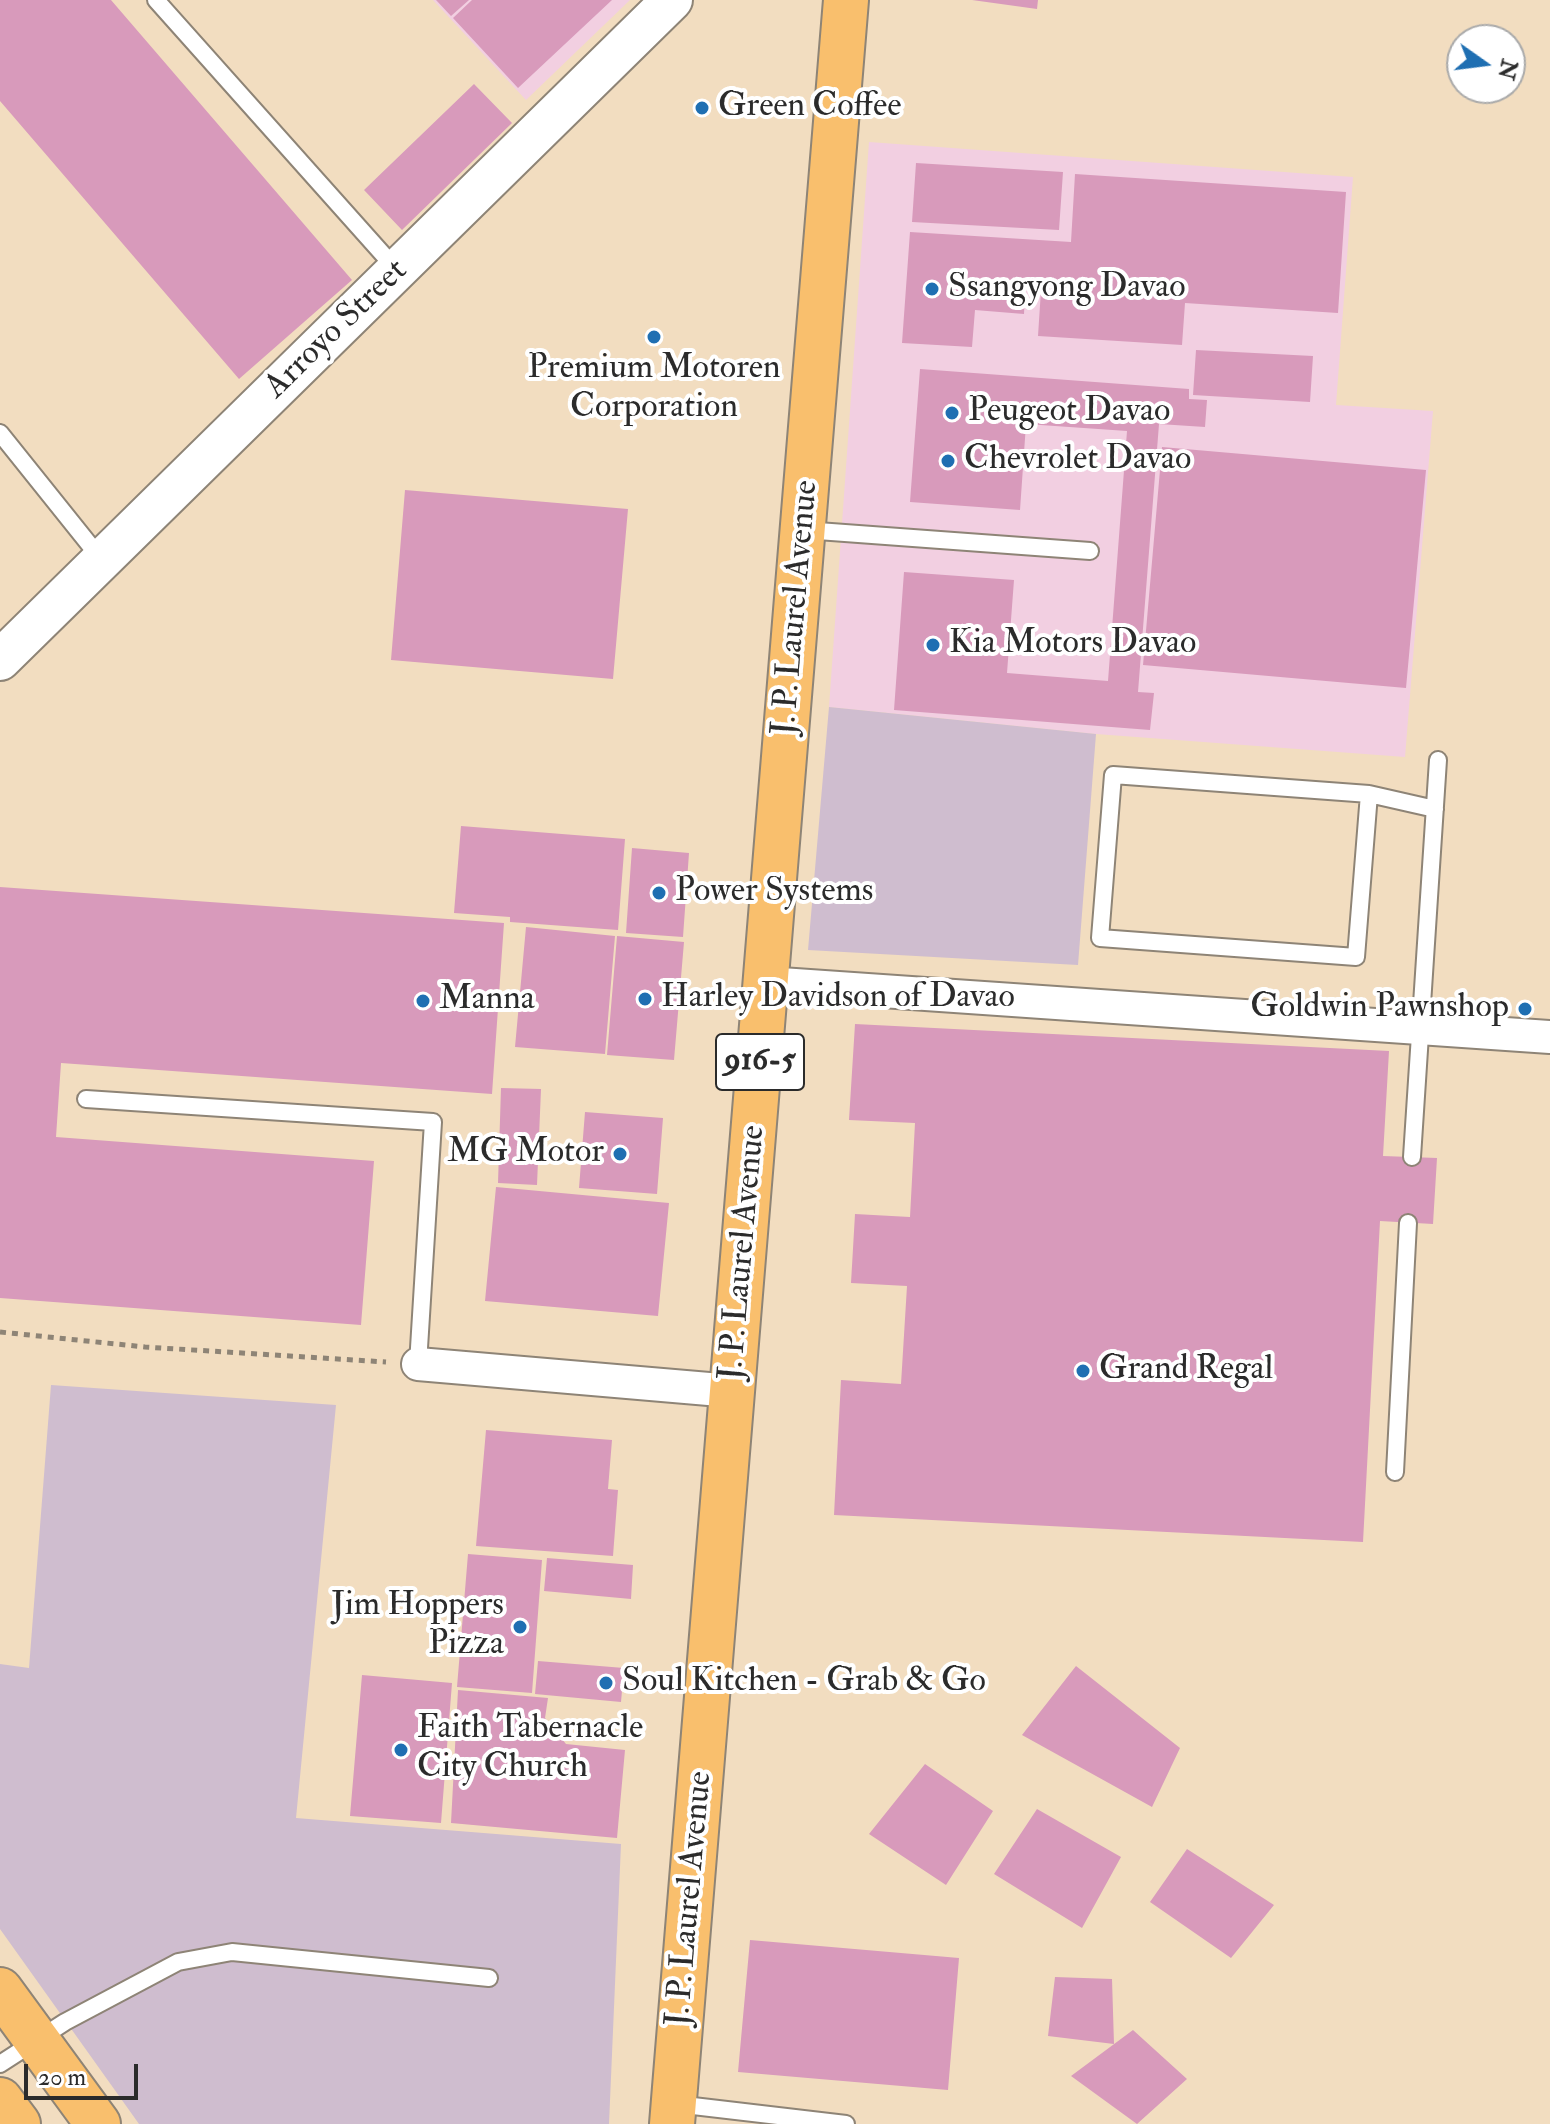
<!DOCTYPE html>
<html>
<head>
<meta charset="utf-8">
<style>
  body { margin:0 }
  #map { position:relative; width:1550px; height:2124px; overflow:hidden; background:#f2ddc0; font-family:"IM FELL Double Pica",serif }
  canvas { display:block }
  .north { position:absolute; left:1446px; top:24px; width:80px; height:80px; box-sizing:border-box; background:#fff; border:2px solid #aaa; border-radius:50%; rotate:104deg; font-size:22px; font-weight:700; line-height:32px; text-align:center; color:#2b2b2b }
  .north::after { content:''; display:block; margin:auto; width:28px; height:36px; background:#1f6fb2; clip-path:polygon(50% 0,100% 100%,50% 72%,0 100%) }
  .scale { position:absolute; left:24px; top:2064px; width:114px; height:36px; box-sizing:border-box; border:4px solid #2b2b2b; border-top:0; padding-left:10px; font-size:24px; line-height:28px; white-space:nowrap; color:#2b2b2b; -webkit-text-stroke:6px #fff; paint-order:stroke }
</style>
</head>
<body>
<div id="map">
<canvas width="1550" height="2124"></canvas>
<div class="north">N</div>
<div class="scale">20 m</div>
</div>
<script>
const ctx = document.querySelector('canvas').getContext('2d');
ctx.lineJoin = 'round';
function paint(path, color) { ctx.fillStyle = color; ctx.fill(path, 'evenodd'); }
const poly = rows => new Path2D(rows.map(r => 'M' + r).join(''));
function strokePath(path, color, width, dash) { ctx.strokeStyle = color; ctx.lineWidth = width; ctx.lineCap = dash ? 'butt' : 'round'; ctx.setLineDash(dash || []); ctx.stroke(path); }
function label(font, color, halo, rows, align = 'center') {
  ctx.font = font + ' "IM FELL Double Pica",serif'; ctx.lineWidth = 8; ctx.setLineDash([]); ctx.textBaseline = 'middle'; ctx.strokeStyle = halo; ctx.fillStyle = color; for (const [text, x, y, turn = 0] of rows) {
    ctx.save(); ctx.translate(x, y); ctx.rotate((+turn || 0) * Math.PI / 180); ctx.textAlign = isNaN(turn) ? turn : align; if (halo) ctx.strokeText(text, 0, 0); ctx.fillText(text, 0, 0); ctx.restore();
  }
}
paint(poly([
  [433,0,630,0,526,100],
  [869,142,1353,177,1336,405,1433,411,1405,757,1096,734,829,707]
]), '#f2cfe1');
paint(poly([
  [829,707,1096,734,1078,965,808,950],
  [51,1385,336,1405,296,1818,621,1844,609,2124,139,2124,0,1929,0,1664,29,1668]
]), '#cfbdcf');
paint(poly([
  [0,0,111,0,352,280,239,379,0,101],
  [436,0,469,0,451,16],
  [472,0,612,0,518,88,453,18],
  [972,0,1038,0,1037,9],
  [474,84,512,123,402,230,364,190],
  [916,163,1063,172,1059,230,912,222],
  [1075,174,1346,192,1338,313,1185,303,1182,345,1038,336,1041,290,1025,289,1024,314,975,310,972,347,902,343,910,232,1071,242],
  [1196,350,1313,356,1310,402,1193,395],
  [920,369,1189,389,1189,399,1207,400,1205,427,1159,424,1138,692,1154,693,1150,730,894,710,904,572,1014,580,1007,673,1108,681,1127,431,1026,424,1020,510,910,502],
  [1162,447,1426,470,1406,688,1143,665],
  [405,490,628,509,613,679,391,660],
  [461,826,625,839,618,930,510,922,510,917,454,913],
  [632,848,689,853,683,937,626,933],
  [0,887,504,923,492,1094,61,1063,56,1137,374,1161,361,1325,0,1298],
  [526,927,615,936,605,1054,515,1047],
  [617,936,684,942,674,1060,607,1055],
  [855,1024,1389,1051,1383,1156,1437,1158,1433,1224,1380,1221,1363,1542,834,1515,841,1380,901,1384,907,1286,851,1283,855,1214,910,1217,915,1123,849,1120],
  [501,1088,541,1089,537,1185,498,1183],
  [585,1112,663,1118,657,1194,579,1188],
  [496,1187,669,1203,658,1316,485,1301],
  [486,1430,612,1440,608,1489,618,1490,613,1556,476,1546],
  [468,1554,542,1560,532,1693,457,1687],
  [547,1558,633,1565,631,1599,544,1591],
  [538,1661,624,1668,621,1702,535,1694],
  [1076,1666,1180,1748,1152,1807,1022,1735],
  [362,1675,452,1683,441,1823,350,1816],
  [458,1690,548,1698,545,1718,566,1744,625,1750,617,1838,451,1823],
  [925,1764,993,1811,946,1885,869,1834],
  [1037,1809,1121,1857,1082,1928,994,1874],
  [1187,1849,1274,1905,1231,1958,1150,1902],
  [750,1940,959,1958,948,2090,738,2072],
  [1055,1977,1112,1979,1114,2044,1048,2036],
  [1133,2030,1187,2079,1137,2124,1071,2076]
]), '#d89abb');
const service = poly([
  [156,0,397,270],
  [0,433,101,559],
  [804,530,1090,551],
  [1369,794,1356,957,1100,938,1113,775,1369,794,1435,809],
  [86,1099,433,1122,418,1364],
  [1412,1157,1438,760],
  [1395,1472,1408,1223],
  [0,2064,65,2022,178,1962,232,1952,489,1978],
  [676,2104,846,2124]
]);
const minor = poly([
  [766,983,1550,1037],
  [418,1364,732,1391]
]);
const tertiary = poly([
  [0,660,672,0]
]);
const primary = poly([
  [0,1990,98,2124],
  [0,2100,18,2124],
  [672,2124,846,0]
]);
strokePath(service, '#8e8476', 20);
strokePath(minor, '#8e8476', 36);
strokePath(tertiary, '#8e8476', 44);
strokePath(primary, '#8e8476', 48);
strokePath(poly([
  [0,1332,145,1347,386,1362]
]), '#8e8476', 5, [6, 6]);
strokePath(service, '#fff', 16);
strokePath(minor, '#fff', 32);
strokePath(tertiary, '#fff', 40);
strokePath(primary, '#f9bf6d', 44);
for (const [x, y, r, color] of [
  [702,108,8,"#1f6fb2"],
  [932,289,8,"#1f6fb2"],
  [654,337,8,"#1f6fb2"],
  [952,413,8,"#1f6fb2"],
  [948,461,8,"#1f6fb2"],
  [933,645,8,"#1f6fb2"],
  [659,893,8,"#1f6fb2"],
  [645,999,8,"#1f6fb2"],
  [423,1001,8,"#1f6fb2"],
  [1525,1009,8,"#1f6fb2"],
  [620,1154,8,"#1f6fb2"],
  [1083,1371,8,"#1f6fb2"],
  [520,1627,8,"#1f6fb2"],
  [606,1683,8,"#1f6fb2"],
  [401,1750,8,"#1f6fb2"]
]) { const dot = new Path2D(); dot.arc(x, y, r, 0, 2 * Math.PI); ctx.fillStyle = color; ctx.fill(dot); strokePath(dot, '#fff', 3); }
for (const [x, y, w] of [
  [760,1062,88]
]) { const box = new Path2D(); box.roundRect(x - w / 2, y - 28, w, 56, 6); ctx.fillStyle = '#fff'; ctx.fill(box); strokePath(box, '#2b2b2b', 2); }
label('bold 32px', '#2b2b2b', null, [
  ["916-5",760,1062]
]);
label('34px', '#2b2b2b', '#fff', [
  ["Green Coffee",718,108],
  ["Ssangyong Davao",948,289],
  ["Premium Motoren",654,370,"center"],
  ["Corporation",654,409,"center"],
  ["Peugeot Davao",968,413],
  ["Chevrolet Davao",964,461],
  ["Kia Motors Davao",949,645],
  ["Power Systems",675,893],
  ["Harley Davidson of Davao",661,999],
  ["Manna",439,1001],
  ["Goldwin Pawnshop",1509,1009,"right"],
  ["MG Motor",604,1154,"right"],
  ["Grand Regal",1099,1371],
  ["Jim Hoppers",504,1607,"right"],
  ["Pizza",504,1646,"right"],
  ["Soul Kitchen - Grab & Go",622,1683],
  ["Faith Tabernacle",417,1730],
  ["City Church",417,1769]
], 'left');
label('34px', '#2b2b2b', '#fff', [
  ["Arroyo Street",337,330,-44],
  ["J. P. Laurel Avenue",797,608,-85],
  ["J. P. Laurel Avenue",744,1253,-85],
  ["J. P. Laurel Avenue",691,1899,-85]
]);
</script>
</body>
</html>
